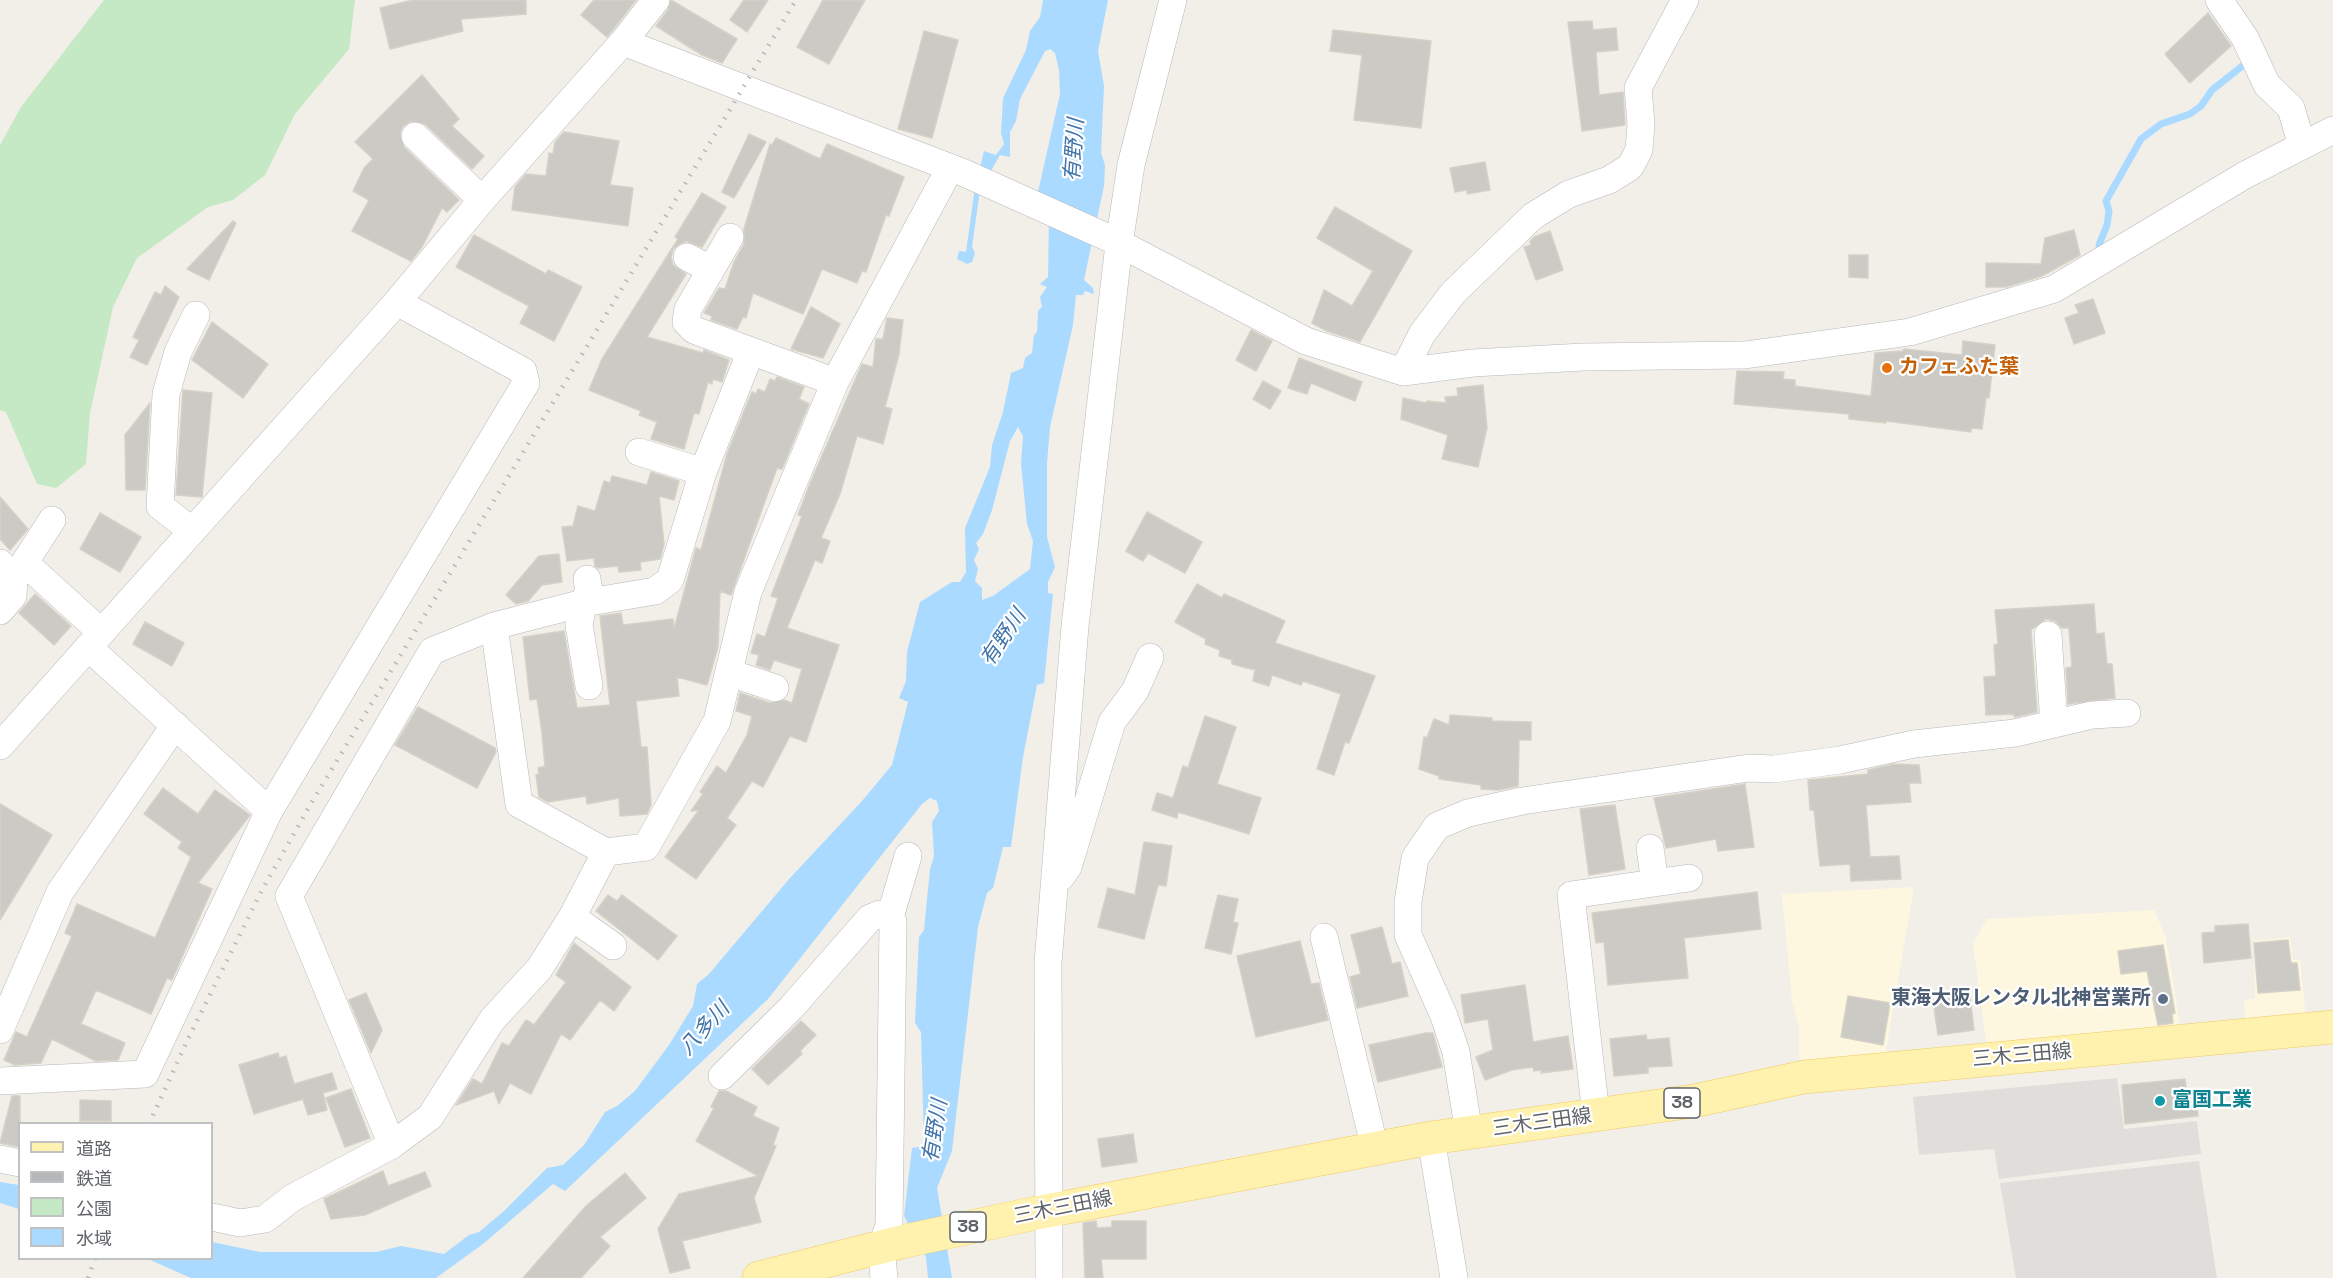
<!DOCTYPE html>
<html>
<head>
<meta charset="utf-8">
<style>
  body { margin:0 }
  #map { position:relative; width:2333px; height:1278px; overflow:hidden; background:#f1efe8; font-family:"Space Grotesk","Noto Sans JP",sans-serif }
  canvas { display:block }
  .legend { position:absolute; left:18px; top:1122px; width:195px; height:138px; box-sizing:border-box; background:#fff; border:2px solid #bfc1c3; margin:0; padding:8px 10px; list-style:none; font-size:18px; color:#5f6368 }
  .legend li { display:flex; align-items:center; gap:12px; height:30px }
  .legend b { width:30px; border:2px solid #bfc1c3 }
</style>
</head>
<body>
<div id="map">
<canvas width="2333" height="1278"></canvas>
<ul class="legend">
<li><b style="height:8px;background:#fff2af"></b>道路</li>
<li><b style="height:8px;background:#b6b7b8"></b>鉄道</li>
<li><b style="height:16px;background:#c5e8c5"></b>公園</li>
<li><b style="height:16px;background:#aadaff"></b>水域</li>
</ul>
</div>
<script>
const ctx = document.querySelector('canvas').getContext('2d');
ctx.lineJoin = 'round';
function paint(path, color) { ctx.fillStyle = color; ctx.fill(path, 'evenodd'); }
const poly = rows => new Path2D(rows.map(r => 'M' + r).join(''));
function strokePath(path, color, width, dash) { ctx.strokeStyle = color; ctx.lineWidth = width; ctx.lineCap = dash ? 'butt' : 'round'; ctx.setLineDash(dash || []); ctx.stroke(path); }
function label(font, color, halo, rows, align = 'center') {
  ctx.font = font + ' "Space Grotesk","Noto Sans JP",sans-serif'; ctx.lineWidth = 4.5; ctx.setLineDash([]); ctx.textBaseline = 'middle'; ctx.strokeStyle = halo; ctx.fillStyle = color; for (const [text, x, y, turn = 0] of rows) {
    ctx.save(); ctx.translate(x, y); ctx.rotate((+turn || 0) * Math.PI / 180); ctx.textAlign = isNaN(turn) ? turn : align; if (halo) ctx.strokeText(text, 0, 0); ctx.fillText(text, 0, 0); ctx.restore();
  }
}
paint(poly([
  [1914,887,1885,1057,1805,1067,1799,1057,1799,1027,1792,1001,1782,894],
  [2154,910,2166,938,2180,1026,1993,1047,1986,1041,1973,943,1987,919],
  [2290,937,2293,960,2300,960,2306,1018,2246,1023,2244,1000,2255,999,2254,941]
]), '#fef7e0');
paint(poly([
  [2117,1078,2124,1129,2197,1121,2201,1154,1999,1179,1994,1149,1919,1155,1913,1097],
  [2199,1161,2217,1278,2016,1278,2000,1183]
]), '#e0deda');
paint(poly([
  [104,0,355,0,349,49,295,114,265,175,233,200,208,207,137,258,113,307,90,413,86,464,56,488,37,484,6,412,0,410,0,145,21,107]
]), '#c5e8c5');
paint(poly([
  [1043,0,1108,0,1098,51,1104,86,1101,153,1105,165,1104,186,1084,280,1093,288,1094,294,1085,291,1083,295,1076,295,1073,325,1050,427,1047,463,1047,537,1055,567,1048,582,1048,593,1053,594,1044,683,1037,685,1023,757,1011,847,1003,847,993,888,987,893,978,927,952,1151,937,1188,952,1278,928,1278,926,1257,904,1216,912,1148,924,1146,921,1032,915,1023,919,937,924,930,930,869,934,856,932,822,939,811,937,801,930,798,922,804,768,999,565,1191,553,1184,483,1244,436,1278,191,1278,148,1259,212,1258,212,1242,260,1252,376,1252,401,1246,444,1254,469,1235,479,1232,504,1211,547,1168,563,1165,584,1145,605,1112,617,1106,635,1091,669,1045,693,1006,697,984,709,974,790,878,862,801,892,765,908,702,899,698,906,681,907,652,920,602,952,582,960,582,966,572,965,528,990,467,992,445,1003,412,1011,373,1023,368,1025,358,1032,353,1034,335,1037,332,1038,311,1042,307,1040,297,1047,287,1040,284,1048,277,1049,219,1038,192,1060,94,1059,70,1055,53,1050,49,1045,51,1020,99,1016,121,1010,132,1010,157,1000,155,980,190,972,247,975,253,972,262,967,264,957,259,959,251,966,252,974,194,984,151,996,155,1004,144,1001,133,1003,98,1026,50,1030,31,1040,17],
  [1018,427,1023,436,1021,463,1027,524,1033,541,1030,569,993,596,982,600,982,588,975,581,978,569,974,560,979,549,976,543,983,534,992,510,1010,441],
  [0,1182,19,1185,19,1209,0,1203]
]), '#aadaff');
strokePath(poly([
  [2099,245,2107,225,2109,211,2106,201,2141,139,2161,124,2190,114,2201,106,2212,90,2250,60]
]), '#aadaff', 7);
const building = poly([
  [413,0,526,0,526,14,461,19,463,31,390,49,380,8,413,0],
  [594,0,636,0,607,37,581,15,594,0],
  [671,0,737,39,722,63,702,55,656,26,668,10,671,0],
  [744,0,768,0,747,32,730,20,744,0],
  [823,0,865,0,829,64,797,47,823,0],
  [2208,13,2231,46,2190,83,2165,54,2208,13],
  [1592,21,1593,30,1616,28,1618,50,1596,52,1599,95,1623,92,1625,125,1582,131,1568,22,1592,21],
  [1333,30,1431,41,1421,128,1354,120,1362,55,1330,51,1333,30],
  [924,31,958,40,932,138,898,129,924,31],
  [422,75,459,119,452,126,484,156,472,169,425,124,411,121,403,126,400,133,404,147,459,200,447,212,442,208,422,247,411,261,352,231,369,200,353,191,364,168,373,159,355,142,422,75],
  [564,132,619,141,610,185,633,188,628,226,512,210,515,187,526,174,546,176,549,153,553,154,555,142,564,132],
  [749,134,766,142,734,198,722,192,749,134],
  [776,138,820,159,827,144,904,177,889,216,886,215,866,272,862,271,857,283,822,269,803,314,753,293,746,318,743,317,737,329,711,320,712,316,704,313,719,288,725,289,734,262,744,244,744,229,770,144,772,145,776,138],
  [1485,162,1490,190,1467,194,1467,190,1455,192,1450,168,1485,162],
  [702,193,726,207,702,247,686,241,673,249,671,257,673,265,686,274,647,337,703,353,704,350,729,360,722,382,713,379,712,384,708,382,699,414,694,413,684,449,651,439,657,422,639,415,641,411,589,390,602,359,678,239,675,237,702,193],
  [1335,207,1412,251,1360,342,1327,331,1312,323,1324,290,1352,306,1373,271,1317,238,1335,207],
  [233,221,236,223,209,280,187,269,233,221],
  [2074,230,2080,255,2042,276,2006,287,1986,287,1986,263,2041,264,2045,238,2074,230],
  [1550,231,1563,270,1536,280,1524,247,1531,245,1530,241,1534,237,1550,231],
  [474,235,546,274,548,270,582,287,554,341,520,323,529,306,456,267,474,235],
  [1849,255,1868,255,1868,278,1849,277,1849,255],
  [165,286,179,297,147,365,130,357,139,340,133,337,155,292,161,295,165,286],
  [2093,299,2105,333,2074,344,2065,318,2079,313,2075,305,2093,299],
  [811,307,840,324,823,358,791,349,811,307],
  [887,318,903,320,899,354,885,407,892,409,883,444,857,436,840,494,821,538,830,541,822,563,815,560,787,628,839,645,806,742,790,736,763,787,752,781,727,818,736,825,696,879,665,857,699,810,691,811,703,794,700,792,717,766,726,773,747,735,752,716,736,711,740,693,770,703,784,700,792,703,802,669,774,660,770,670,756,665,759,655,751,653,757,634,765,637,778,598,771,596,802,516,798,515,811,481,862,364,873,367,876,339,883,339,887,318],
  [212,322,268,364,243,398,192,360,212,322],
  [1251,330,1272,341,1256,371,1236,360,1251,330],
  [1963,341,1995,345,1989,398,1986,398,1982,429,1971,428,1971,432,1886,421,1886,423,1849,419,1849,414,1734,404,1737,371,1784,372,1783,379,1795,380,1795,386,1871,396,1875,353,1903,351,1904,349,1962,355,1963,341],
  [1299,358,1362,382,1355,401,1311,383,1307,394,1288,388,1299,358],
  [777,377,804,387,799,399,809,404,782,469,777,468,731,595,720,591,718,647,707,685,677,677,679,696,636,701,641,747,647,747,651,805,647,814,620,816,619,798,587,804,586,796,548,802,539,797,536,775,539,774,538,768,545,766,542,733,537,699,530,700,523,637,564,631,577,708,610,705,600,616,621,613,623,625,673,619,674,629,696,548,701,550,727,454,747,404,752,392,756,394,758,389,765,392,770,379,775,381,777,377],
  [1263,381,1281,391,1270,409,1253,399,1263,381],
  [1483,385,1487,428,1478,467,1442,459,1448,435,1401,419,1403,398,1426,403,1427,401,1446,403,1445,397,1458,396,1457,388,1483,385],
  [183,390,212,393,202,497,176,495,183,390],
  [150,403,145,490,126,490,125,435,150,403],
  [651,472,679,481,674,500,659,496,664,544,660,559,640,562,641,570,619,572,618,566,598,568,595,566,594,558,567,561,562,527,573,526,578,506,595,511,604,481,610,483,612,476,647,485,651,472],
  [0,497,28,529,10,550,0,539,0,497],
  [1147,512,1202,542,1185,573,1148,553,1143,561,1126,551,1147,512],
  [100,513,141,537,120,572,80,549,100,513],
  [559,554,562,582,542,585,528,601,516,604,506,595,539,556,559,554],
  [1197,584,1222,598,1224,594,1285,621,1275,643,1375,676,1349,743,1345,742,1334,775,1317,769,1341,694,1303,681,1301,685,1272,675,1269,686,1253,681,1255,670,1232,664,1232,660,1219,656,1220,650,1205,644,1206,639,1175,622,1197,584],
  [35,594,71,626,54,645,19,613,35,594],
  [2094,604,2096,634,2104,633,2107,664,2112,664,2115,698,2068,704,2066,668,2072,667,2069,628,2062,628,2055,621,2046,619,2031,630,2037,712,2015,717,2013,714,1986,715,1984,677,1996,676,1994,645,1998,644,1995,610,2094,604],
  [145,622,184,643,172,666,133,644,145,622],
  [418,707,495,748,496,752,477,788,395,745,418,707],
  [1450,715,1492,718,1492,721,1531,722,1531,740,1519,740,1518,786,1498,790,1481,789,1481,785,1439,779,1439,776,1419,769,1424,737,1427,738,1434,719,1449,725,1450,715],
  [1205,716,1236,727,1217,784,1261,798,1249,834,1178,812,1177,818,1152,810,1157,793,1173,798,1183,766,1188,768,1205,716],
  [1894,764,1919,765,1921,783,1909,783,1911,802,1866,805,1870,857,1899,856,1901,879,1851,881,1850,864,1820,866,1814,810,1810,810,1808,780,1868,774,1868,770,1894,764],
  [1745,784,1754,847,1718,851,1716,839,1666,848,1654,798,1745,784],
  [163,788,198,814,215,790,250,815,198,883,212,889,172,980,167,978,151,1014,96,990,81,1024,125,1043,118,1060,96,1061,52,1039,41,1063,15,1065,4,1060,16,1032,27,1037,72,936,65,933,77,904,155,938,191,857,178,848,182,842,144,814,163,788],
  [0,804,52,835,0,920,0,804],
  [1615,805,1625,869,1589,875,1580,809,1615,805],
  [1144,842,1172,846,1166,886,1158,885,1144,939,1098,927,1108,888,1135,895,1144,842],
  [1757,892,1761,929,1684,938,1688,978,1608,985,1604,942,1596,943,1592,913,1757,892],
  [608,895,617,901,622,895,677,936,658,960,596,911,608,895],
  [1218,895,1238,899,1233,922,1238,923,1231,954,1205,948,1218,895],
  [2248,924,2251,958,2204,963,2202,933,2215,932,2215,926,2248,924],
  [1382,927,1392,964,1400,962,1408,996,1357,1008,1350,977,1361,974,1351,935,1382,927],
  [2288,940,2291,963,2297,963,2300,990,2258,993,2254,943,2288,940],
  [1300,941,1311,984,1319,983,1328,1020,1256,1037,1237,956,1300,941],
  [574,943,631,987,614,1011,600,1000,570,1040,561,1034,531,1094,510,1083,499,1104,494,1091,456,1105,473,1079,482,1084,502,1043,509,1046,526,1020,534,1025,566,982,556,975,574,943],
  [2163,945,2175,1013,2172,1014,2173,1023,2158,1025,2147,971,2121,974,2118,951,2163,945],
  [1525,985,1533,1042,1568,1036,1573,1069,1541,1073,1541,1070,1534,1071,1533,1067,1512,1070,1485,1080,1476,1057,1493,1050,1488,1019,1465,1023,1461,995,1525,985],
  [366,993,382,1030,371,1053,349,1000,366,993],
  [1848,996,1890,1003,1883,1045,1841,1037,1848,996],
  [1970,997,1974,1030,1938,1035,1933,1000,1970,997],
  [801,1021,816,1035,800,1051,802,1054,768,1085,752,1069,801,1021],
  [1426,1033,1433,1033,1442,1067,1378,1082,1369,1045,1426,1033],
  [1646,1035,1647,1040,1669,1038,1672,1066,1648,1067,1648,1073,1614,1076,1610,1039,1646,1035],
  [278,1053,279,1058,286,1056,294,1084,332,1073,337,1089,323,1093,327,1110,308,1115,303,1099,254,1114,239,1065,278,1053],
  [2185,1079,2187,1098,2196,1097,2198,1116,2125,1124,2122,1085,2185,1079],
  [351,1089,370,1138,345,1147,326,1098,351,1089],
  [719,1091,726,1091,757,1107,753,1116,779,1128,773,1145,776,1146,754,1198,761,1222,682,1241,690,1268,670,1273,658,1229,679,1194,758,1176,696,1141,714,1108,711,1107,719,1091],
  [12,1096,20,1096,20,1147,0,1143,12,1096],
  [80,1100,111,1101,111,1121,80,1121,80,1100],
  [1133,1134,1137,1162,1102,1167,1098,1139,1133,1134],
  [383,1171,388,1186,425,1172,431,1186,365,1215,331,1219,324,1199,383,1171],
  [625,1173,646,1198,600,1237,610,1246,581,1278,523,1278,586,1206,625,1173],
  [1096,1221,1097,1228,1112,1227,1112,1221,1146,1221,1146,1259,1101,1259,1103,1278,1085,1278,1083,1223,1096,1221]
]);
paint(building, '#cccac5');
strokePath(building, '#d6d1c6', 1.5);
const minor = poly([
  [2219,0,2245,38,2267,85,2291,108,2302,146],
  [623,42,962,172,1111,239,1306,341,1403,372,1473,363,1583,357,1745,355,1910,332,2054,289,2245,175,2333,130],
  [415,136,482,200],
  [730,237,688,309,686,322,694,330,751,351],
  [687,257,710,269],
  [1403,372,1422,334,1453,293,1533,216,1569,194,1609,180,1630,167,1639,150,1641,124,1638,88,1685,0],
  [835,382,751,351,703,472,670,580,655,591,583,603,494,626,519,804,606,852,646,847,717,721,748,592,835,382,950,168],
  [639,452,703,472],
  [191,530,160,506,166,394,178,352,196,315],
  [0,563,14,579,13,596,0,611],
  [25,563,101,632],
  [14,579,52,520],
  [587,579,589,591,583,603,579,625,589,686],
  [2048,635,2054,724],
  [730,673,775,688],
  [0,746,397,302,482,200,623,42,656,0],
  [269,811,526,383,523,371,397,302],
  [1650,848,1655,883],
  [1061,877,1068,867,1112,722,1135,691,1150,657],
  [572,917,613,946],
  [890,917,908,856],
  [1324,937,1375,1149],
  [0,1030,60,892,175,725],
  [722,1076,791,1008,870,918,880,914,890,917,893,922,889,1226,881,1247,884,1278],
  [0,1081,145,1074,269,811,88,647],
  [1596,1115,1571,895,1689,878],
  [1469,1133,1456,1052,1444,1016,1408,935,1408,902,1415,858,1437,826,1468,813,1522,801,1749,768,1774,769,1840,760,1914,744,2015,733,2092,715,2127,713],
  [1431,1138,1454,1278],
  [392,1145,430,1117,492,1020,539,969,572,917,606,852],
  [0,1159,20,1163],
  [212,1217,240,1223,265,1219,292,1198,392,1145,289,896,432,651,494,626],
  [1049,1278,1048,963,1075,626,1119,244,1131,165,1173,0]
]);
const major = poly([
  [759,1278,901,1242,1036,1213,1431,1138,1694,1101,1804,1077,2333,1027]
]);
strokePath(minor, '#b5b8bc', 28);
strokePath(major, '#f2c960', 34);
strokePath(minor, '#fff', 27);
strokePath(major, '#fff2af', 33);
strokePath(poly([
  [149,1124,188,1039,262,890,309,807,796,0],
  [88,1278,95,1258]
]), '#b6b7b8', 4.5, [1.5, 8]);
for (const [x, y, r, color] of [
  [1887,368,6,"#e8710a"],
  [2163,999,6,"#5c6f8a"],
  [2160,1101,6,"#0f9aa8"]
]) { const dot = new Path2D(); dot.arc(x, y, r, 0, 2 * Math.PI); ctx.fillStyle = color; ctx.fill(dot); strokePath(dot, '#fff', 2); }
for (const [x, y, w] of [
  [1682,1103,36],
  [968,1227,36]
]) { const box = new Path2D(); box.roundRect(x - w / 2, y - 15, w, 30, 4.5); ctx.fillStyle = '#fff'; ctx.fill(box); strokePath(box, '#5f6368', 1.5); }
label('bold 18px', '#5f6368', null, [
  ["38",1682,1103],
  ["38",968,1227]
]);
label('bold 20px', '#c56008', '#fff', [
  ["カフェふた葉",1899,368]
], 'left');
label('bold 20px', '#4e5e75', '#fff', [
  ["東海大阪レンタル北神営業所",2151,999]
], 'right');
label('20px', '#5f6368', '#fff', [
  ["三木三田線",2022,1056,-5],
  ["三木三田線",1542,1123,-8],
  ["三木三田線",1063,1208,-11]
]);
label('bold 20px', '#0d838f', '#fff', [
  ["富国工業",2172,1101]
], 'left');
label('italic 21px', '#4174aa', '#fff', [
  ["有野川",1075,150,-86],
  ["有野川",1004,638,-56],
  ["八多川",705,1029,-48],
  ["有野川",936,1131,-81]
]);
</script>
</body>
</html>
